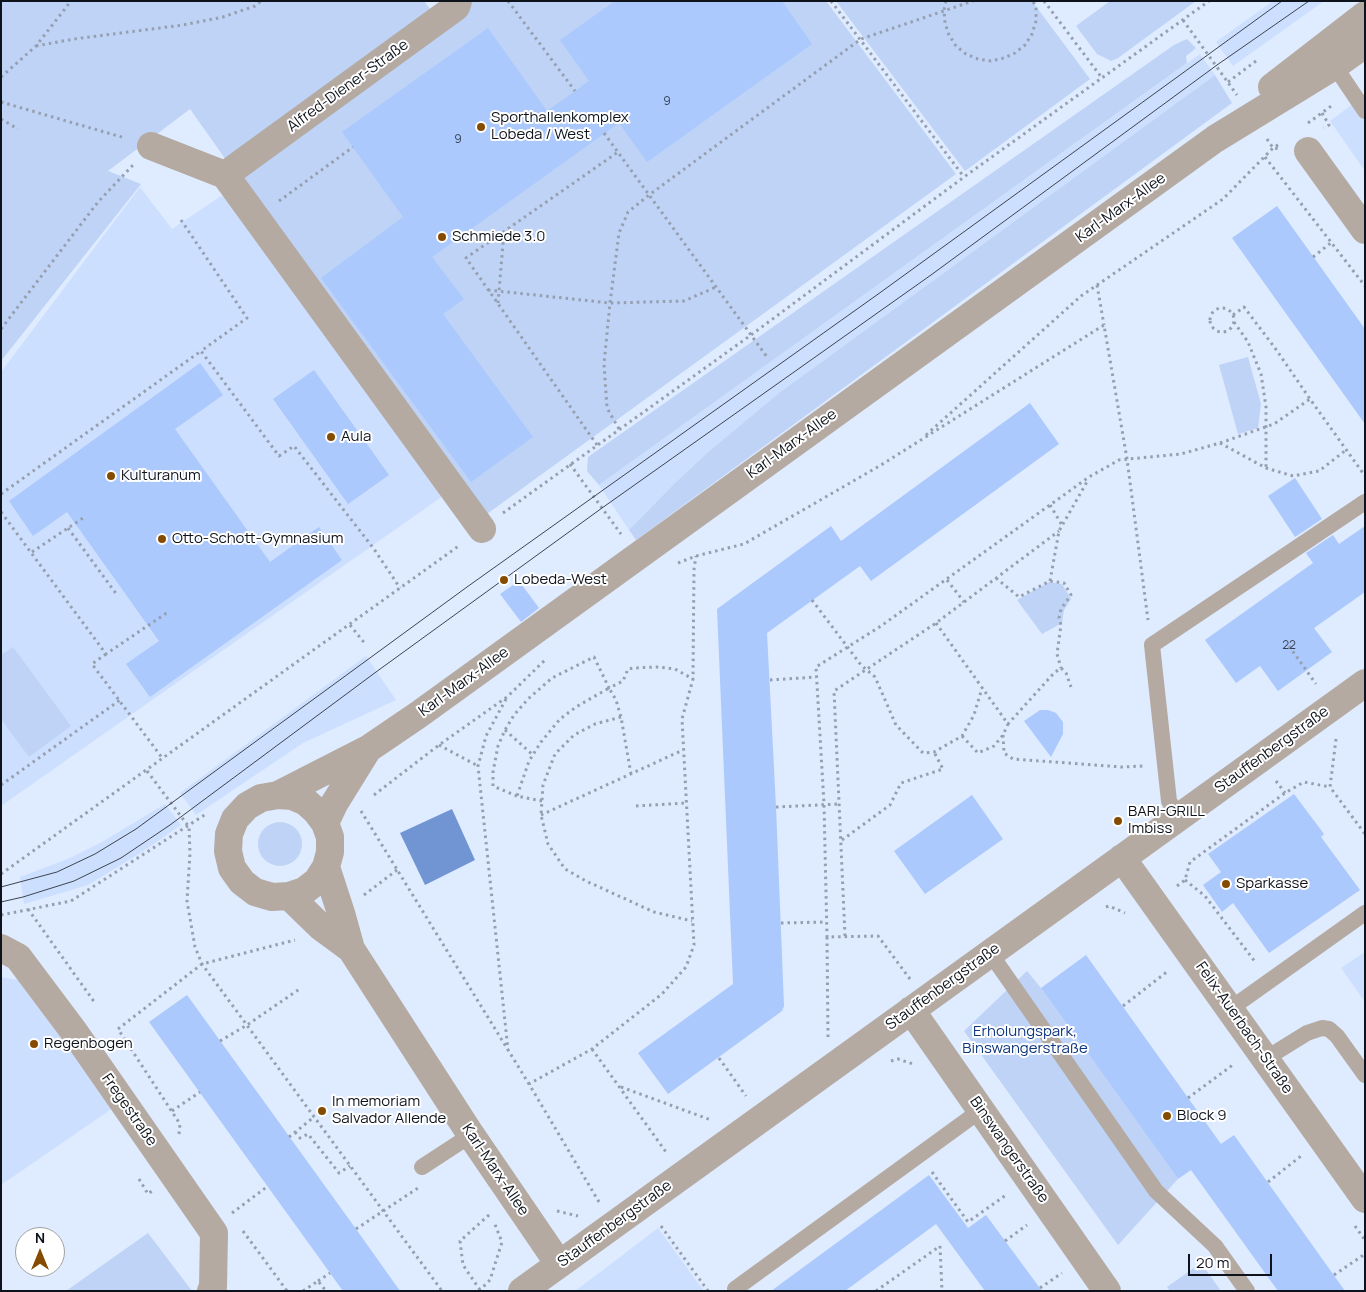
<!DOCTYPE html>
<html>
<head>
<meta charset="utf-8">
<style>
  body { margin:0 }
  #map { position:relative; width:1366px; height:1292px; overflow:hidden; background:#dfebff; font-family:Manrope,sans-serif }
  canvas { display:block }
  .frame { position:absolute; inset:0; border:2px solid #0e131b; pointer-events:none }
  .north { position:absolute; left:15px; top:1227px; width:50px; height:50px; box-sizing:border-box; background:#fff; border:1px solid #9fa1a4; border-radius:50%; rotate:0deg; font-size:14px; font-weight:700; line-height:20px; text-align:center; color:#0e131b }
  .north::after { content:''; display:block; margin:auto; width:18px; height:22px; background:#854b00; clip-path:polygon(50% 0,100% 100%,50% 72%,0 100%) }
  .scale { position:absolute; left:1188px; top:1254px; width:84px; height:22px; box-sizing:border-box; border:2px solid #0e131b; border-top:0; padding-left:6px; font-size:15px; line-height:18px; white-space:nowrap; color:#0e131b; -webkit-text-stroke:4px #fff; paint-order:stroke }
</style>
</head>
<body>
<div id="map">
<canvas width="1366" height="1292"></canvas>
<div class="frame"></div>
<div class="north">N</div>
<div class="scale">20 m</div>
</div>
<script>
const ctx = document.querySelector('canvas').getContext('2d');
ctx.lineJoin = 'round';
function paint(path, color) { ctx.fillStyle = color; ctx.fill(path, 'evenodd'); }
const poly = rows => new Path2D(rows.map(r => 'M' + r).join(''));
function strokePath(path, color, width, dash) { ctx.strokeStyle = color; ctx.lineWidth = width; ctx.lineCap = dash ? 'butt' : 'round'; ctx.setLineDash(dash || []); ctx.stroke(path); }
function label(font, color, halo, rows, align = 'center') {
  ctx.font = font + ' Manrope,sans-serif'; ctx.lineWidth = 4; ctx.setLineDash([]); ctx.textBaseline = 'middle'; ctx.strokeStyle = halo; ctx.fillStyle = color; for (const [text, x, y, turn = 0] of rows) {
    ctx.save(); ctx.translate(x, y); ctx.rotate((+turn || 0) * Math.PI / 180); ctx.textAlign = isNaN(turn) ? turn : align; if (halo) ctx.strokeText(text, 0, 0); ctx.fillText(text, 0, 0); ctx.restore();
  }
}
paint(poly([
  [1273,1,1324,1,1233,66,1216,42],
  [1200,54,1215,75,779,393,707,453,674,484,629,530,599,485],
  [1365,95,1365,171,1330,121],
  [140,187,172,229,221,196,228,198,443,496,1,806,1,372],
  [366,656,396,700,303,743,196,815,180,793],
  [165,804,181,825,142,852,88,885,24,904,20,877,70,858,102,842],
  [1365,952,1365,1002,1341,968],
  [1,977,22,981,113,1108,1,1185],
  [658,1228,704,1291,575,1291,607,1267]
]), '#cddffe');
paint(poly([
  [1,1,424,1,431,10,444,1,826,1,956,174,480,519,190,109,108,171,141,184,1,361],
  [836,1,1032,1,1090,79,965,171],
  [1110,1,1196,1,1118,58,1111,61,1097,54,1076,26],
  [1187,39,1196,48,1186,56,1187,63,599,485,587,471,588,457,1174,45],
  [1215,75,1232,103,636,540,629,530,674,484,707,453,779,393],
  [1248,357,1261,404,1258,428,1238,434,1219,365],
  [1049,582,1062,584,1071,599,1064,610,1062,623,1042,634,1017,600],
  [13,647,71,726,29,757,1,719,1,655],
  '258 844a22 22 0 1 1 44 0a22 22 0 1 1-44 0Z',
  [1027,971,1041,988,1178,1179,1118,1245,964,1031],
  [148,1233,192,1291,66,1291],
  [1201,1263,1221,1291,1170,1291,1167,1287]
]), '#bed3f6');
paint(poly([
  [452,809,475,860,425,885,400,833]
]), '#7194d2');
paint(poly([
  [615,1,782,1,812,44,647,162,619,123,432,257,464,299,443,314,533,437,471,482,321,278,403,217,342,132,488,28,547,111,589,81,560,40],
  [1277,206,1365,329,1365,424,1232,238],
  [200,363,223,395,175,429,270,562,319,527,342,560,150,697,126,664,159,641,67,512,33,536,9,501],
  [314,370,389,475,348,504,273,399],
  [1030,403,1059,444,871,581,860,566,767,633,776,807,784,1006,782,1011,668,1094,638,1053,733,984,717,609,831,526,841,541],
  [1295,478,1322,519,1295,537,1268,496],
  [1365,526,1365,592,1314,628,1332,652,1278,691,1260,666,1236,683,1205,640,1313,563,1306,553,1333,535,1339,544],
  [519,581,539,608,521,622,500,594],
  [1040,710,1048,710,1056,713,1063,722,1063,734,1051,757,1024,721],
  [1294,794,1324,834,1321,837,1360,890,1269,953,1233,903,1222,912,1203,885,1221,872,1208,854],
  [972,795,1003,839,925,894,894,851],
  [1086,955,1221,1144,1234,1135,1345,1291,1278,1291,1191,1170,1178,1179,1041,988],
  [187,995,356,1229,400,1291,343,1291,149,1022],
  [929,1175,968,1228,986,1215,1042,1291,985,1291,936,1224,845,1291,771,1291]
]), '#abc9fd');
strokePath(poly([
  [508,1,575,91],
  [831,1,964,177],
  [946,1,944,10,945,23,949,35,956,46,966,54,978,59,991,61,1004,58,1015,53,1025,45,1032,34,1036,21,1036,8,1033,1],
  [1044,1,1102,78],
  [1183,20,1237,95],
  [36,46,74,39,183,25,223,17,255,6,261,1],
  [1,77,36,46,71,1],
  [1228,82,1256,61],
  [1,102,125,138],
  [1322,113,1329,125,1324,128],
  [1,119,18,129],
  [1308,123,1334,104],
  [604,133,767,357],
  [1267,139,1273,148,1281,149],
  [1265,157,1365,286],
  [279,201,353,147],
  [181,220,247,318,201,351,279,456,294,446,374,549,400,588],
  [1313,257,1332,242],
  [1097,285,1104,325],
  [488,290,610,303,684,301,716,287],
  [498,303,504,232],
  '1210 320a12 12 0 1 1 24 0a12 12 0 1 1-24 0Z',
  [1233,315,1244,307,1275,348,1310,399],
  [1234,322,1248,342,1261,374,1266,407,1266,468],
  [1,329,98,202,133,165],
  [619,429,607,408,604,364,610,303,619,233,628,212,649,195,861,39,973,1],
  [926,435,1081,296,1223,199,1273,148,1281,143],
  [1220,443,1266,468,1293,476,1319,471,1346,450],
  [597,445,466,258,618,152],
  [570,464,621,534],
  [1,494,201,351],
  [1050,505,1062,525],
  [1,512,106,654,168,612],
  [503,513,751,335,964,177,1209,1],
  [68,528,117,595],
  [32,552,86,516],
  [678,563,696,556,744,544,881,465,1104,325,1127,459,1148,620],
  [996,578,1019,597,1050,581,1064,583,1071,595,1061,609,1059,618,1061,625,1057,654,1061,668],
  [947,580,964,602],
  [1050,581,1059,531,1088,480],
  [812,600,861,665,875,677,896,725,923,753,934,752,962,736,974,715,982,688],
  [936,623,1008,724,1054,673,1061,668,1066,673,1071,687],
  [350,625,366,645],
  [1289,646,1316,684],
  [106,654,92,664,163,759],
  [770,680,816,677],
  [506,699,486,736,478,766,508,1050],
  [621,717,595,724,574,735,555,754,543,785,541,815,548,844,565,869,586,881,654,912,692,921],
  [505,730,533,755],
  [1003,735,1004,753,1013,759,1122,767,1144,766],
  [962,736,978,753,994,746,1003,735,1008,724],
  [1336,739,1330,787,1365,834],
  [439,745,478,766],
  [147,771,189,827,190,853,187,901,195,947,202,964,442,1291],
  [1276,781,1285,793],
  [1,785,120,700],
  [374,795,439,745,507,697,545,660],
  [517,796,493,786,493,772,498,746,505,730,514,715,528,699,552,678,594,657,609,688,623,681,628,669,634,668,657,667,675,669,693,679],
  [542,801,517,796,529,761,541,742,560,719,576,707,609,688,616,700,621,717,631,774],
  [636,806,686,803],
  [776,807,839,804],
  [361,811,529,1084],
  [541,815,683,750],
  [842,840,890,805,901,783,943,769,934,752],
  [1,874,460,545],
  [1185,880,1205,896,1256,963],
  [1177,886,1185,880,1190,862,1285,793,1304,782,1330,787],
  [364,895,397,870],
  [1106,907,1109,906,1125,913],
  [28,909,95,1003],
  [1,915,71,901,206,814],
  [781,923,826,922],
  [845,936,834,691,936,623,1059,531],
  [827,937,828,1037],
  [910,979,878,936,827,937,824,804,816,667,881,626,1089,477,1119,460,1181,454,1220,443,1274,424,1310,399,1365,476],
  [1123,1006,1168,971],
  [220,1041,247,1025,301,988],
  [592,1049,666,1152],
  [719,1058,746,1096],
  [891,1061,898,1059,913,1064],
  [621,1087,711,1120],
  [1188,1098,1234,1064],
  [172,1111,200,1092],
  [295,1132,300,1138,308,1134,339,1173,350,1166],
  [179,1134,180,1124,118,1029,202,964,295,940],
  [289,1137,314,1117],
  [932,1172,968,1222,1006,1195],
  [139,1179,148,1194,152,1191],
  [1268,1182,1301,1156],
  [599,1202,529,1084,592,1049,662,994,686,967,694,945,682,719,693,679,694,569,696,556],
  [557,1211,578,1216],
  [232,1213,268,1186],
  [661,1226,708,1291],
  [1355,1226,1365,1240],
  [356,1229,418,1188],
  [243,1231,287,1291],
  [1005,1241,1027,1225],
  [940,1246,942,1291],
  [1334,1275,1365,1254],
  [318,1281,330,1273],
  [1040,1288,1062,1273],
  [480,1290,463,1265,460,1241,490,1214],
  [303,1291,318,1281,326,1291],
  [479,1291,490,1280,502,1242,494,1222],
  [876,1291,940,1246]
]), '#969faf', 3, [2.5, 4]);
strokePath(poly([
  [1330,59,1365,111],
  [1178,817,1169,801,1152,645,1365,502],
  [990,953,1156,1191,1215,1246,1247,1291],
  [1230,1009,1365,913],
  [1265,1059,1307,1033,1322,1028,1329,1029,1337,1036,1365,1075],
  [422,1167,471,1135],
  [735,1289,981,1110]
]), '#b4aaa1', 16);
strokePath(poly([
  [1272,87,1365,15],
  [151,146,225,175,456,7,458,1],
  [1308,151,1365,230],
  [225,175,482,529],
  [278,795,292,796,306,802,316,811,325,823,330,837,330,852,326,867,317,881,304,891,289,896,272,897,255,892,242,882,232,868,228,851,229,834,235,819,247,806,261,798,278,795,368,749,418,715,1215,139,1334,66,1365,44],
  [325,823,334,804,368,749],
  [1122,858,1365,1199],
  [326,867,341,913,351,949,471,1135,559,1264],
  [289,896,321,927,351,949],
  [1,948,18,957,75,1033,214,1233,213,1287,211,1291],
  [911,1010,1107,1291],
  [522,1291,1365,683]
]), '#b4aaa1', 28);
strokePath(poly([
  [1,887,57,872,95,854,136,829,467,587,881,292,1282,1],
  [1,902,23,897,74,881,121,858,170,825,376,672,602,508,931,275,1217,65,1309,1]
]), '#3e444f', 1);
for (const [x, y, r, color] of [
  [481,127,5,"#854b00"],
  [442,237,5,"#854b00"],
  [331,437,5,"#854b00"],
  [111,476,5,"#854b00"],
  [162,539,5,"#854b00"],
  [504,580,5,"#854b00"],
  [1118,821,5,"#854b00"],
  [1226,884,5,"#854b00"],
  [34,1044,5,"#854b00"],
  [322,1111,5,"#854b00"],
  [1167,1116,5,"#854b00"]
]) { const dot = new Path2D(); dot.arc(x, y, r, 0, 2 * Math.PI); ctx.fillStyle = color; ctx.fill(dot); strokePath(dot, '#fff', 2); }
label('12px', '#354054', null, [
  ["9",667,102],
  ["9",458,140],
  ["22",1289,646]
]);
label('15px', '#0e131b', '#fff', [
  ["Alfred-Diener-Straße",348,86,-36],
  ["Karl-Marx-Allee",1121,208,-36],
  ["Karl-Marx-Allee",792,444,-36],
  ["Karl-Marx-Allee",464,682,-36],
  ["Stauffenbergstraße",1272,750,-36],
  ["Stauffenbergstraße",943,987,-36],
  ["Felix-Auerbach-Straße",1244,1028,55],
  ["Fregestraße",129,1110,55],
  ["Binswangerstraße",1009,1150,55],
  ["Karl-Marx-Allee",495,1170,56],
  ["Stauffenbergstraße",615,1224,-36]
]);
label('15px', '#0e131b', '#fff', [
  ["Sporthallenkomplex",491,118],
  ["Lobeda / West",491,135],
  ["Schmiede 3.0",452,237],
  ["Aula",341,437],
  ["Kulturanum",121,476],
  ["Otto-Schott-Gymnasium",172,539],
  ["Lobeda-West",514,580],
  ["BARI-GRILL",1128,812],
  ["Imbiss",1128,829],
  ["Sparkasse",1236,884],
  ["Regenbogen",44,1044],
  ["In memoriam",332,1102],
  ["Salvador Allende",332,1119],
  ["Block 9",1177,1116]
], 'left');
label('15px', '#0f377f', '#fff', [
  ["Erholungspark,",1025,1032],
  ["Binswangerstraße",1025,1049]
]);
</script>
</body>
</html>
